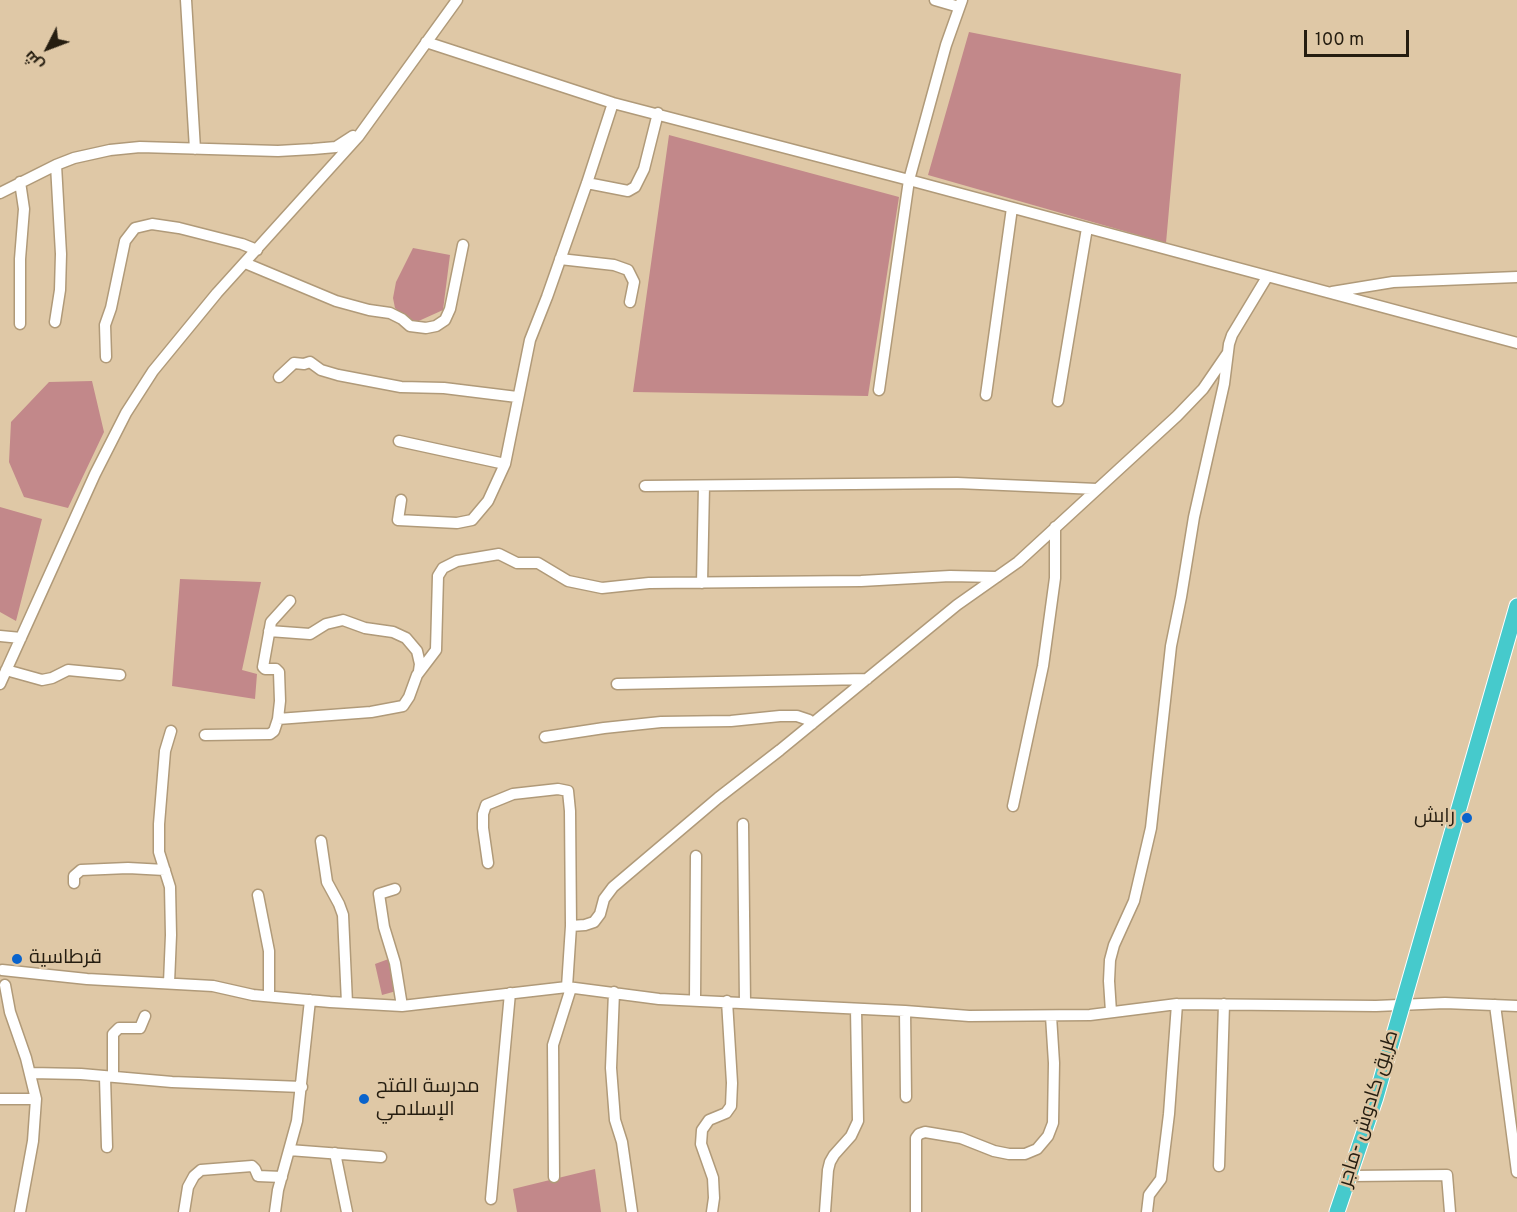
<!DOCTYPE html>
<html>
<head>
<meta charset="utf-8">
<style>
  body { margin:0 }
  #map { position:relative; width:1517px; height:1212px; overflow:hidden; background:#dfc8a6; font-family:Overpass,Cairo,sans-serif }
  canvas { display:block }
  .north { position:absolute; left:18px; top:18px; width:60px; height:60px; -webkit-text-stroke:4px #dfc8a6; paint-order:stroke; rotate:228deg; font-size:16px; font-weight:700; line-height:24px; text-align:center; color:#251d10 }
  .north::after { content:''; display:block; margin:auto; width:21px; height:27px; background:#251d10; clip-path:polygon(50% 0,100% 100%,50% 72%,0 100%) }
  .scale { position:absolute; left:1304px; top:30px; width:105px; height:27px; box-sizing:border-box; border:3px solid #251d10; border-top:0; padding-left:8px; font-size:18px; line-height:21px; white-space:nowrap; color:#251d10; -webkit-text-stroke:4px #dfc8a6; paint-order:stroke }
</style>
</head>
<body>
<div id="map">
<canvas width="1517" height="1212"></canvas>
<div class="north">ش</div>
<div class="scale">100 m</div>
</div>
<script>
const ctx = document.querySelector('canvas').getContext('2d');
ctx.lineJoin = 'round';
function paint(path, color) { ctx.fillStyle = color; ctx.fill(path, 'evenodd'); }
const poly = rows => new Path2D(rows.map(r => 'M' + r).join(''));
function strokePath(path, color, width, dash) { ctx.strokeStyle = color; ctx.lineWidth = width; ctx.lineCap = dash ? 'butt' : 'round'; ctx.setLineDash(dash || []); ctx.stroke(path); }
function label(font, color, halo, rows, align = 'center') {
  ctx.font = font + ' Overpass,Cairo,sans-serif'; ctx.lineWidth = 5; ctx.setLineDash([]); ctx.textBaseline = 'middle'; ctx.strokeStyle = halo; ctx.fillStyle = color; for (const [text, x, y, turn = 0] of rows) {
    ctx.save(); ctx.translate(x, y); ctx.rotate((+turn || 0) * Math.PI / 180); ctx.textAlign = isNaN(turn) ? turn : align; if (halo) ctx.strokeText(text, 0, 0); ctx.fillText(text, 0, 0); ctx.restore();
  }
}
paint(poly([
  [969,32,1181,74,1166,243,928,175],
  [669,135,899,197,868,396,633,392],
  [413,248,450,255,443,310,412,324,395,308,393,298,396,282],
  [92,381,104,432,68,508,24,497,9,462,11,422,49,382],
  [0,507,42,519,16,621,0,612],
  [180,579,261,582,242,670,257,674,255,699,172,686],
  [394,957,400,990,382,995,375,964],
  [595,1169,601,1212,517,1212,513,1189]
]), '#c2888a');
const minor = poly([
  [186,0,195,149],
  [935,0,959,7],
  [426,42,613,103,909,180,1517,343],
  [20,182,24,209,20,259,20,324],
  [587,183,628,191,635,187,644,169,658,113],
  [0,193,56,165,74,158,110,150,140,147,278,151,313,149,336,147,353,136],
  [560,259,614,265,628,270,634,282,630,302],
  [245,263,336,301,369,310,390,313,402,319,410,326,426,328,436,326,445,320,450,309,463,245],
  [1332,292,1393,282,1517,277],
  [55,322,60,290,61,254,56,165],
  [106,357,105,325,111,308,125,241,135,228,152,224,179,228,242,244,257,250],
  [279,377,294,363,304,364,310,362,321,370,338,375,401,387,444,388,517,397],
  [879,390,909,180,946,45,962,0],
  [986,395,1012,208],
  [1058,401,1087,228],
  [399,441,505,464],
  [645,486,957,483,1097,489],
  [401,500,398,520,457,523,472,520,488,501,505,464,530,340,547,297,587,183,613,103],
  [702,583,704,486],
  [269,631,310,634,326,624,343,620,365,628,393,632,406,638,417,651,420,664,419,671],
  [0,636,21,638],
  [6,670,42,680,52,678,68,670,120,675],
  [0,684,95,474,126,413,153,371,217,293,358,137,457,0],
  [617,684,867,679],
  [278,719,280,701,279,672,276,669,265,669,263,667,271,622,290,601],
  [205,735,270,734,274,731,278,719,371,712,403,706,409,697,417,675,436,650,438,576,443,568,457,561,499,554,517,563,538,563,568,581,602,588,649,583,861,581,950,576,997,577],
  [545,737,604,728,661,722,731,721,780,716,797,716,809,720,812,724],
  [1013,806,1043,666,1055,578,1055,527],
  [743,824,745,1003],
  [321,841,327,882,339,904,343,915,347,1003],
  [488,863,483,828,483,814,486,805,513,794,558,789,568,791,570,811,571,926],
  [74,883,74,876,81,870,128,868,165,870],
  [395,889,379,894,384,927,395,963,402,1006],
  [258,895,269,951,269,996],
  [2,970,87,979,213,986,253,995,330,1002,402,1006,567,987,659,999,905,1011,969,1016,1090,1015,1177,1004,1376,1006,1445,1003,1517,1006],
  [169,983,171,935,170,887,159,852,159,824,165,751,171,731],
  [5,985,10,1012,26,1058,36,1099,33,1141,20,1212],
  [567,987,571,926,585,925,594,922,600,914,604,899,613,887,718,798,780,750,957,605,1018,562,1177,416,1203,389,1227,354],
  [614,992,611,1068,615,1120,622,1142,632,1212],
  [695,1000,696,856],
  [1495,1005,1517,1172],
  [905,1011,906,1097],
  [1111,1012,1109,981,1110,960,1114,945,1134,901,1151,828,1171,646,1181,597,1194,517,1224,384,1229,344,1232,335,1267,277],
  [30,1073,81,1074,172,1082,302,1087],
  [113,1076,113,1034,119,1028,140,1028,145,1016],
  [105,1077,107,1147],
  [0,1099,36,1099],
  [289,1150,381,1157],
  [335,1153,347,1212],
  [1219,1166,1224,1004],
  [1351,1176,1447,1175,1450,1212],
  [554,1177,553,1045,571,988],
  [491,1199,510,993],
  [184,1212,188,1187,194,1176,201,1170,252,1166,255,1169,258,1176,282,1177],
  [275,1212,278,1190,297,1121,310,1000],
  [712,1212,714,1198,713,1178,701,1144,702,1130,709,1120,726,1113,731,1106,732,1083,727,1001],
  [825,1212,828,1170,830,1162,834,1155,851,1136,858,1121,856,1009],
  [916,1212,916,1138,919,1134,925,1132,961,1138,994,1151,1009,1154,1025,1154,1037,1149,1048,1136,1053,1123,1054,1063,1051,1016],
  [1147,1212,1149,1195,1161,1179,1169,1114,1177,1004]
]);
const highway = poly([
  [1337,1212,1376,1097,1517,606]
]);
strokePath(minor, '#b09a79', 13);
strokePath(highway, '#fff', 17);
strokePath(minor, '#fff', 10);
strokePath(highway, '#46cacc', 15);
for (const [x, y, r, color] of [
  [1467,818,6,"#0963cc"],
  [17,959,6,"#0963cc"],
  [364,1099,6,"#0963cc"]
]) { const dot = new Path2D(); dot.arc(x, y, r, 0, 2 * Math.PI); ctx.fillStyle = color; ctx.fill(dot); strokePath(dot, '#dfc8a6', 2); }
label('20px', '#251d10', '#dfc8a6', [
  ["رابش",1455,818,"right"],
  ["قرطاسية",29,959],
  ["مدرسة الفتح",376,1088],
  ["الإسلامي",376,1111]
], 'left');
label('20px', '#251d10', '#dfc8a6', [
  ["طريق كادوش -ماجر",1370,1109,-73]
]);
</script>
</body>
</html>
